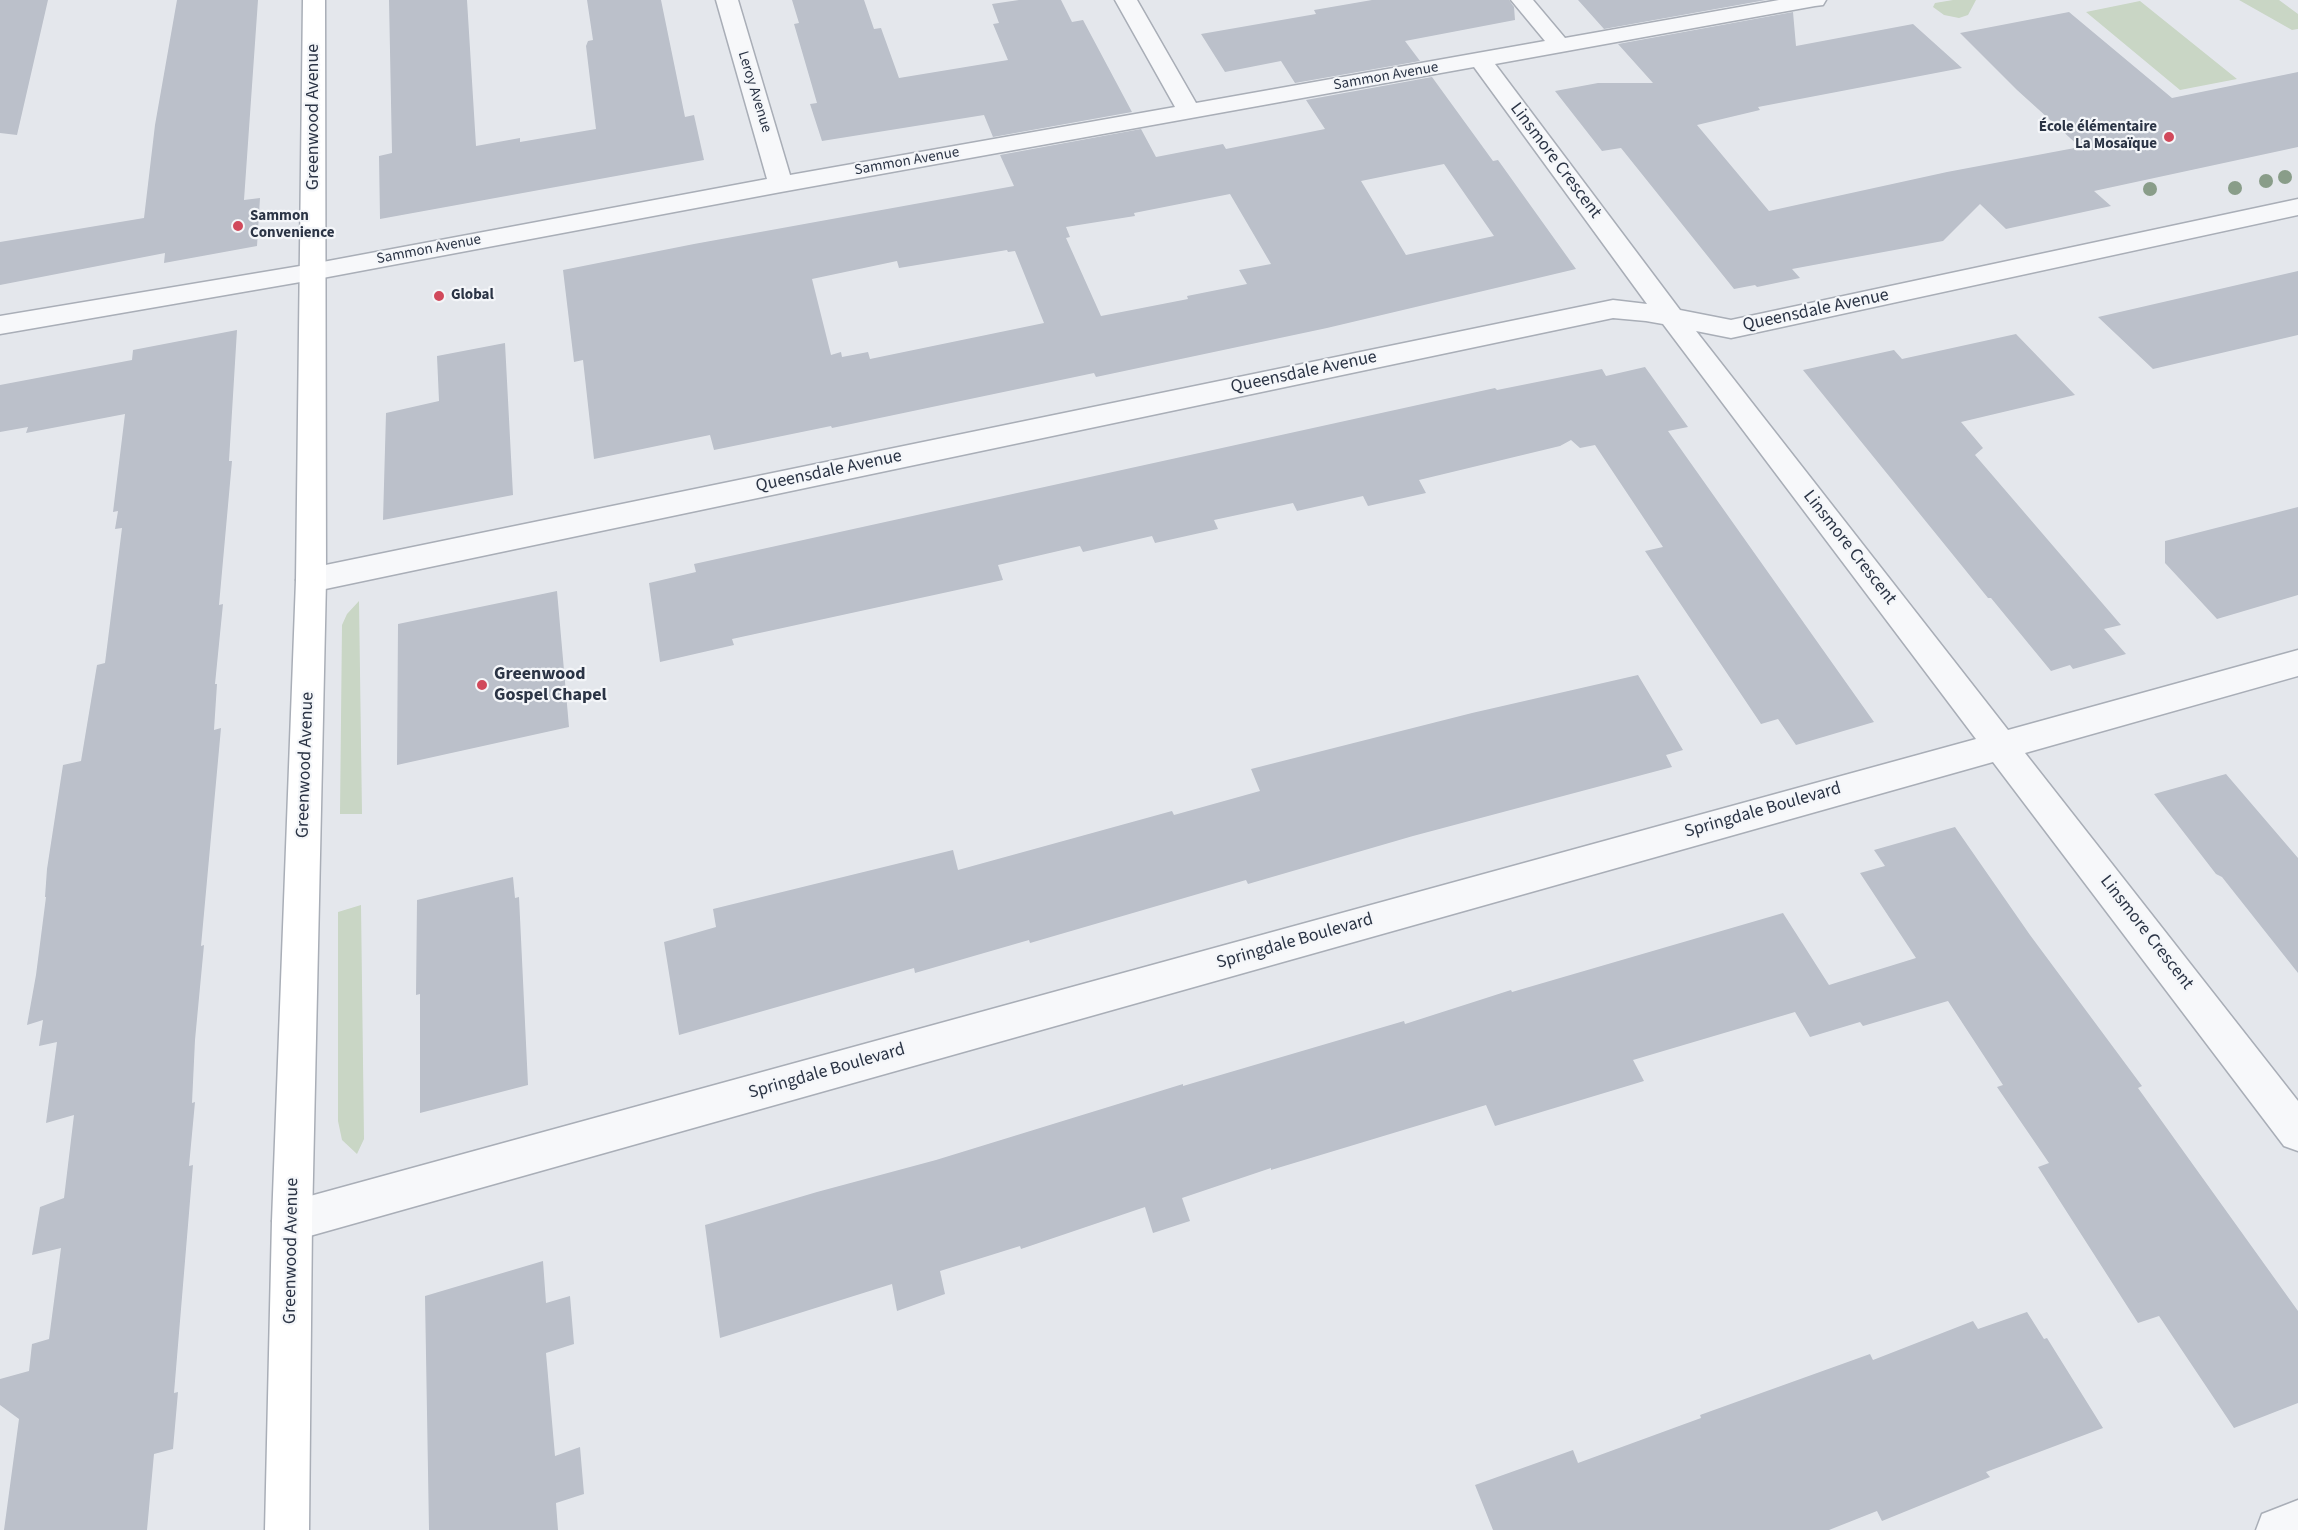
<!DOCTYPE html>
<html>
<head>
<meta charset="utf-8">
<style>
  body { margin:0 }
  canvas { display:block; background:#e4e7ec }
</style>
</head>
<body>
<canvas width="2298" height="1530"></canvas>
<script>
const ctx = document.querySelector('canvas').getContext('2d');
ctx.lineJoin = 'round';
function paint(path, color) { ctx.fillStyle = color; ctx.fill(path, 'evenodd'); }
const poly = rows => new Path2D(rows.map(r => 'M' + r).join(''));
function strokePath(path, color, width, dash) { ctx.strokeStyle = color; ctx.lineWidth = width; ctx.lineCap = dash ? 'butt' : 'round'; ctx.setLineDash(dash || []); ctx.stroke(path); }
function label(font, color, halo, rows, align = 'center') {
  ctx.font = font + ' "Source Sans 3",sans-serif'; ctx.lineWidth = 4.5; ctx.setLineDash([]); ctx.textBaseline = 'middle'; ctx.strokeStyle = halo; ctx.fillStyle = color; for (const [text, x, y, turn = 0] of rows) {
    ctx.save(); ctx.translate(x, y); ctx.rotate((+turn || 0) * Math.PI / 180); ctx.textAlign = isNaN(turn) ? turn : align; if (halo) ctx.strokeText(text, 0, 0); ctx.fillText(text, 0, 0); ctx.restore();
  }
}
paint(poly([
  [1953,0,1976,0,1968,15,1959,18,1944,15,1933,7,1935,3],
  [2239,0,2279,0,2298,14,2298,29,2292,30],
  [2140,1,2237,79,2180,90,2086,12],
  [359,601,362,814,340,814,342,625,347,614],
  [361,905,364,1139,357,1154,342,1140,338,1121,338,912]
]), '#c9d6c5');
paint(poly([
  [0,0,48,0,17,135,0,133],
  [177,0,258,0,244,200,260,198,257,246,164,263,165,253,0,285,0,242,144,218,155,125],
  [389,0,467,0,476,146,520,138,520,142,596,129,586,46,588,41,593,40,587,0,661,0,685,117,694,115,704,160,380,219,379,156,392,153],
  [792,0,864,0,874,29,881,28,899,78,1008,60,993,24,999,23,992,4,1019,0,1061,0,1072,22,1083,20,1132,112,993,137,984,115,822,141,810,104,817,103,794,24,799,23],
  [1372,0,1509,0,1514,7,1515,20,1405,41,1420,61,1295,83,1281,61,1225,72,1201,34,1316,14,1314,10],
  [1578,0,1766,0,1604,29],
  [1793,12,1796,46,1913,24,1962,68,1758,107,1760,110,1697,125,1769,211,1947,172,2080,147,2017,90,1960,33,2069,12,2172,98,2298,72,2298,147,2094,191,2111,206,2006,229,1980,204,1943,241,1792,269,1800,278,1757,287,1755,285,1734,289,1621,148,1602,151,1555,91,1598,83,1653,83,1618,44],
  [1432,77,1493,161,1498,160,1576,269,1327,328,1096,377,1094,373,832,428,831,426,714,450,710,435,594,459,583,360,574,362,563,270,694,244,1014,186,1000,155,1141,129,1156,157,1223,144,1226,149,1325,129,1306,100],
  [1444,164,1494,236,1406,255,1361,181],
  [1230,194,1271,264,1239,270,1247,284,1187,296,1188,299,1101,316,1066,238,1070,237,1066,227,1135,216,1134,213],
  [1007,250,1008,252,1015,251,1044,323,870,359,868,352,842,357,841,352,831,355,812,279,897,261,899,268],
  [2298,271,2298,335,2153,369,2098,317],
  [237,330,229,461,232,461,219,605,223,604,215,684,217,684,214,730,221,728,201,946,204,945,195,1040,192,1103,195,1102,189,1166,193,1165,174,1393,178,1392,173,1449,154,1454,147,1530,4,1530,19,1419,0,1405,0,1379,29,1371,32,1344,49,1339,61,1248,32,1255,40,1207,64,1198,74,1115,46,1123,57,1042,39,1046,43,1020,27,1025,36,975,46,897,45,897,47,869,63,765,81,761,97,665,105,663,122,528,115,529,118,511,113,512,125,414,26,433,28,427,0,432,0,385,132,360,133,350],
  [2016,334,2075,395,1961,422,1983,448,1975,455,2121,625,2104,629,2126,654,2073,669,2070,665,2051,671,1991,598,1988,598,1803,370,1894,350,1902,359],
  [505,343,513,495,383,520,386,413,439,401,437,356],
  [1645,367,1688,427,1668,431,1874,722,1796,745,1778,719,1761,724,1645,551,1663,547,1595,445,1580,448,1571,440,1560,446,1419,480,1426,493,1368,506,1363,496,1297,511,1293,503,1214,520,1218,529,1155,543,1152,536,1083,552,1080,546,998,565,1003,580,732,639,734,645,660,662,649,583,696,572,694,564,1495,388,1497,390,1602,369,1606,376],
  [2298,507,2298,595,2217,619,2165,563,2165,541],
  [557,591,569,727,397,765,398,624],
  [1638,675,1683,750,1666,755,1672,767,1413,836,1248,884,1246,880,1030,943,1029,940,915,973,914,968,679,1035,664,942,716,927,713,909,953,850,958,870,1172,811,1174,815,1260,791,1251,769,1472,713],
  [2226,774,2298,858,2298,973,2222,877,2216,874,2154,794],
  [1955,827,2030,935,2142,1086,2138,1088,2298,1311,2298,1403,2234,1428,2159,1316,2138,1323,2038,1167,2049,1163,1997,1087,2003,1085,1948,1001,1863,1026,1860,1022,1810,1037,1795,1012,1633,1060,1644,1081,1495,1126,1486,1105,1271,1170,1271,1168,1182,1198,1190,1221,1153,1233,1145,1207,1021,1249,1020,1246,940,1271,945,1294,897,1311,892,1284,720,1338,705,1225,817,1192,936,1160,1183,1084,1183,1086,1404,1021,1405,1024,1511,990,1512,992,1783,913,1829,985,1916,958,1860,873,1885,866,1874,850],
  [513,877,515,898,519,897,528,1085,420,1113,420,994,416,995,417,900],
  [543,1261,546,1303,570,1296,574,1344,546,1353,555,1456,580,1447,584,1494,556,1503,558,1530,429,1530,425,1296],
  [2027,1312,2044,1339,2047,1338,2103,1428,1986,1472,1990,1477,1882,1521,1877,1511,1829,1530,1493,1530,1475,1485,1573,1450,1578,1463,1701,1418,1700,1415,1870,1354,1873,1360,1973,1321,1978,1329]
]), '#bbc0ca');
const street = poly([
  [716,0,738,0,790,175,1175,107,1115,0,1137,0,1196,103,1545,41,1511,0,1533,0,1565,38,1779,0,1826,0,1823,5,1815,6,1495,64,1680,310,1731,320,2298,199,2298,215,1731,338,1696,331,2008,730,2298,650,2298,676,2025,753,2298,1101,2298,1151,2284,1146,1993,762,292,1241,278,1235,272,1221,278,1207,292,1201,1976,739,1663,324,1646,321,1613,318,311,592,300,588,296,580,300,572,311,568,1613,300,1647,304,1474,67,781,192,312,280,0,334,0,316,312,264,767,179,716,0],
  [2298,1500,2298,1530,2256,1530,2262,1514,2298,1500]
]);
const secondary = poly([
  [303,0,325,0,326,580,312,1221,309,1530,265,1530,272,1221,296,580,303,0]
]);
strokePath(street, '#a9aeb7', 3);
strokePath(secondary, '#a9aeb7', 3);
paint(street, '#f7f8fa');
paint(secondary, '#fff');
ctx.fillStyle = '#899d89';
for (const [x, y] of [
  [2285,177],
  [2266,181],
  [2235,188],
  [2150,189]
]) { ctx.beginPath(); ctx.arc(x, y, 7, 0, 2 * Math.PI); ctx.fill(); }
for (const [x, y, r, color] of [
  [2169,137,6,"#d1495b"],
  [238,226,6,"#d1495b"],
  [439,296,6,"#d1495b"],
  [482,685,6,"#d1495b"]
]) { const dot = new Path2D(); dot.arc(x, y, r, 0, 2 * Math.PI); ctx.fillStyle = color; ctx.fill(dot); strokePath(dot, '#f4f6f9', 2); }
label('15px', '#2b3445', '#f4f6f9', [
  ["Sammon Avenue",1386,77,-10],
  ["Leroy Avenue",754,92,73],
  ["Sammon Avenue",907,162,-10],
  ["Sammon Avenue",429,250,-11]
]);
label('bold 15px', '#2b3445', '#f4f6f9', [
  ["École élémentaire",2157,128,"right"],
  ["La Mosaïque",2157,145,"right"],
  ["Sammon",250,217],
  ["Convenience",250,234],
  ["Global",451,296]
], 'left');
label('18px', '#2b3445', '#f4f6f9', [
  ["Greenwood Avenue",314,117,-90],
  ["Linsmore Crescent",1555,161,53],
  ["Queensdale Avenue",1816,311,-12],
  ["Queensdale Avenue",1304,373,-12],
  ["Queensdale Avenue",829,472,-12],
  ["Linsmore Crescent",1849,548,52],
  ["Greenwood Avenue",306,765,-88],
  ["Springdale Boulevard",1763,811,-16],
  ["Linsmore Crescent",2146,933,52],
  ["Springdale Boulevard",1295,942,-16],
  ["Springdale Boulevard",827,1072,-16],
  ["Greenwood Avenue",292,1251,-89]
]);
label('bold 18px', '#2b3445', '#f4f6f9', [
  ["Greenwood",494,675],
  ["Gospel Chapel",494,696]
], 'left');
</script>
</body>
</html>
